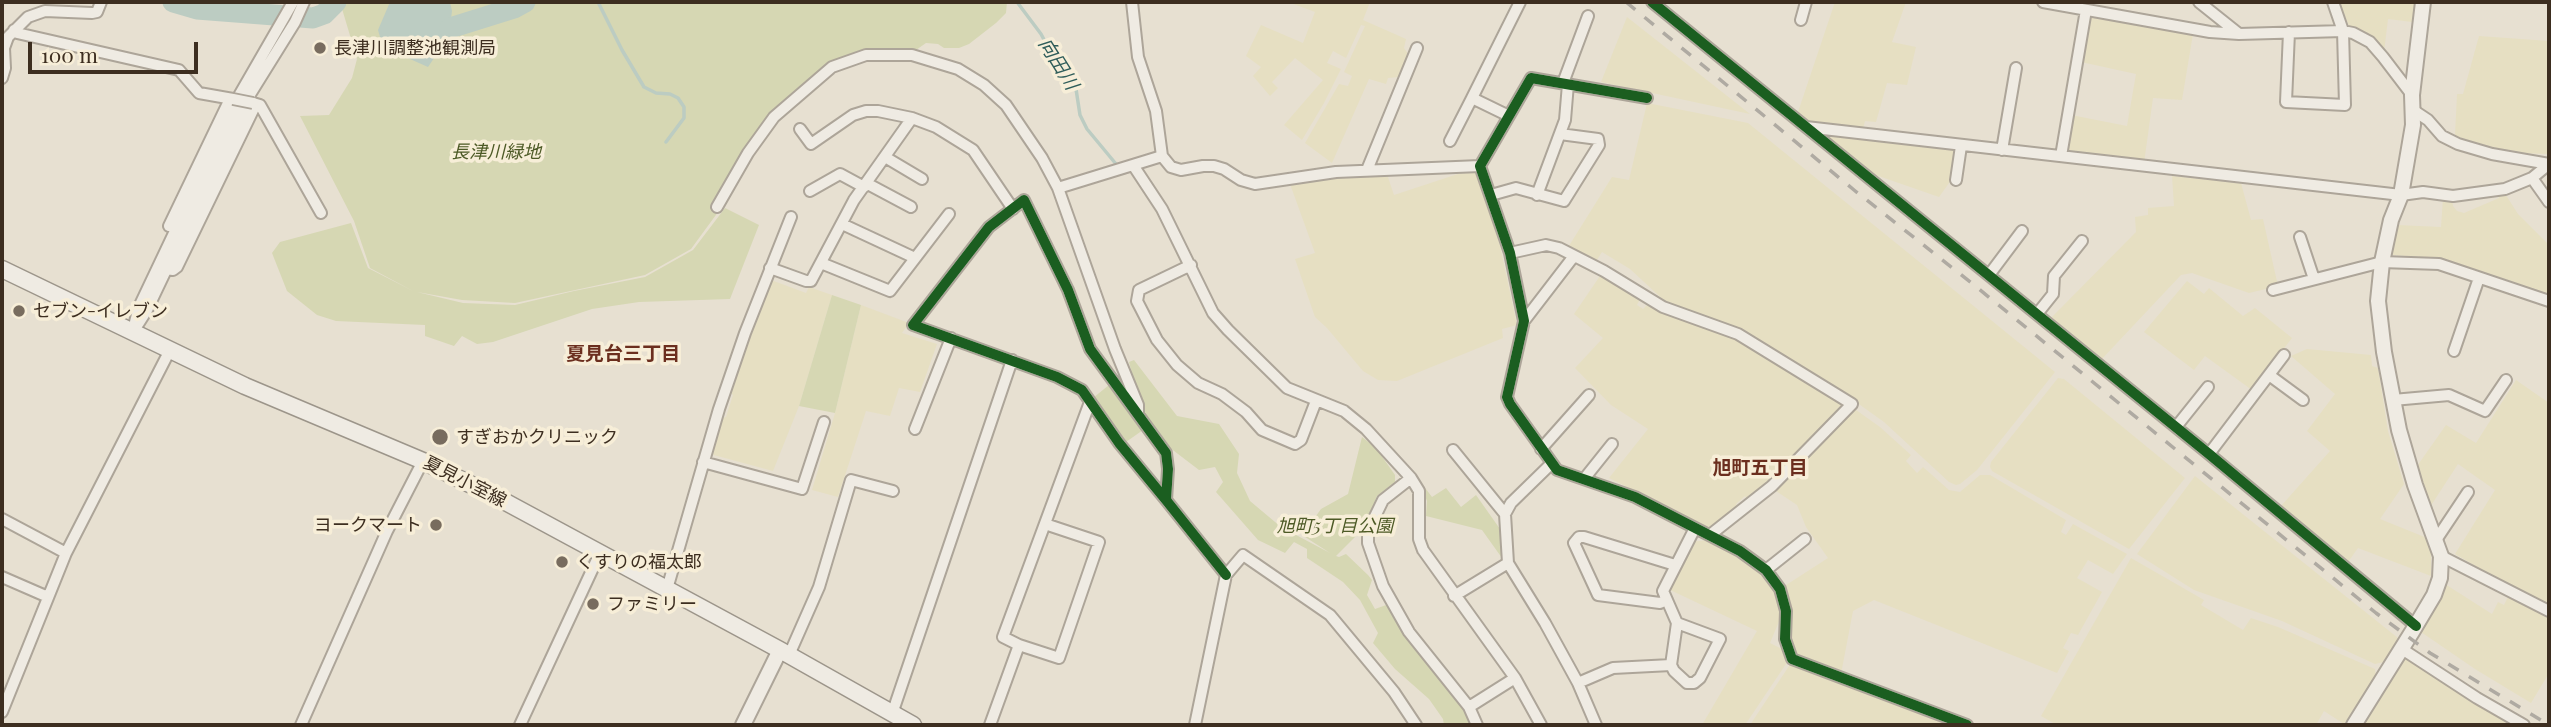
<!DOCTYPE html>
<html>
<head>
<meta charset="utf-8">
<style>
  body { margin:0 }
  #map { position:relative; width:2551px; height:727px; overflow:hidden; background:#e7e0d1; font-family:"Playfair Display",serif }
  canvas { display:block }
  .frame { position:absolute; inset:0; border:4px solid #3d2e20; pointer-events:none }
  .scale { position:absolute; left:28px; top:42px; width:170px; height:32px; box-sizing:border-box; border:4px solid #3d2e20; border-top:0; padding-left:9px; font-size:21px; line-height:24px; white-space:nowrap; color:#3d2e20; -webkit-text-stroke:5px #f7eed8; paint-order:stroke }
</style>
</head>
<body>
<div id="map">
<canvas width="2551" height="727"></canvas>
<div class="frame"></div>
<div class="scale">100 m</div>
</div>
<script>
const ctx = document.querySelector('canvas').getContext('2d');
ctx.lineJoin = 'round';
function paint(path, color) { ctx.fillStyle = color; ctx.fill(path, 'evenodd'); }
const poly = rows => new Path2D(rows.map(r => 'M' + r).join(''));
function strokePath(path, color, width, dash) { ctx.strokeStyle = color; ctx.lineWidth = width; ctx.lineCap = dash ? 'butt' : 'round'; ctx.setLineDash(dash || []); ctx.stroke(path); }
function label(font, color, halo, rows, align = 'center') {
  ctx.font = font + ' "Playfair Display","Noto Sans JP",serif'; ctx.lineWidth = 7; ctx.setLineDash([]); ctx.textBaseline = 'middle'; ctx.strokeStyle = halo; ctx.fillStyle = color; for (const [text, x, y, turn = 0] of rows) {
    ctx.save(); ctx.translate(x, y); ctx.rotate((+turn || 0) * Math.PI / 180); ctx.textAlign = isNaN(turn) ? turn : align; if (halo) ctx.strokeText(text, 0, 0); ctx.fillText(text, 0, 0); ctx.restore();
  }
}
paint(poly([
  [1288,2,1370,2,1363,20,1406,39,1404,48,1409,55,1399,77,1388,78,1386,84,1369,79,1332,163,1305,143,1339,84,1348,86,1352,76,1344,72,1365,26,1361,25,1346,58,1333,51,1327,63,1341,69,1324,103,1302,140,1284,125,1323,80,1295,58,1272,82,1278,88,1270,96,1253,76,1261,67,1246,56,1261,25,1303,43,1315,12],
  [1835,2,1906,2,1892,42,1916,47,1907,85,1887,83,1876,122,1865,121,1863,129,1805,120,1798,112],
  [2339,2,2416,2,2412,22,2388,19,2384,52,2350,28],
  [2090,16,2193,34,2182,100,2153,98,2144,163,2066,154,2071,115,2127,126,2136,74,2081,62],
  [1627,17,1750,114,1601,82],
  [2479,36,2549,41,2549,154,2517,153,2468,141,2455,135,2457,94,2463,94],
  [1647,103,1748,123,2055,372,1977,470,1960,484,1956,485,1949,482,1884,422,1856,402,1738,332,1669,305,1630,269,1602,252,1595,263,1567,249,1612,177,1629,180],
  [1826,132,1956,150,1952,179,1939,197,1867,172,1824,137,1824,133],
  [1470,170,1477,173,1500,246,1517,325,1502,329,1503,338,1397,381,1378,380,1363,371,1327,328,1315,317,1295,259,1315,253,1290,184,1338,175,1387,174,1394,195],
  [2172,176,2241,183,2251,220,2263,219,2278,286,2249,293,2192,273,2181,275,2100,361,2050,319,2136,232,2135,217,2148,215,2148,208,2174,206],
  [2496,192,2504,192,2518,214,2549,245,2549,297,2433,258,2392,255,2397,225,2441,227,2443,198,2452,199,2453,206,2457,211,2464,213,2499,198],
  [1602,273,1641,297,1637,305,1643,309,1649,303,1737,337,1842,402,1844,407,1749,501,1745,496,1736,504,1740,509,1713,530,1609,478,1648,429,1611,405,1575,368,1603,338,1574,314],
  [771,280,806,293,809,287,832,295,799,406,773,471,710,454,720,418,726,417,733,395,729,391],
  [2187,281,2204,294,2209,288,2243,316,2255,308,2292,338,2252,390,2205,356,2194,370,2144,332],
  [861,305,909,323,902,333,937,344,920,392,899,388,890,416,866,411,838,497,812,490,835,413],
  [2307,349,2371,355,2372,366,2378,368,2388,431,2404,484,2380,519,2427,538,2431,552,2431,576,2358,548,2348,562,2281,506,2330,451,2307,431,2335,394,2291,356],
  [2058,378,2064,379,2185,478,2129,549,1992,471,1990,467,1991,462],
  [2516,380,2549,403,2549,601,2546,602,2532,599,2455,554,2495,490,2458,464,2430,507,2415,469,2446,425,2476,443],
  [1856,410,1880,427,1911,455,1906,461,1917,473,1923,467,1949,490,1960,492,1980,475,1990,475,2066,520,2061,532,2066,535,2073,524,2127,554,2113,574,2088,560,2077,578,2102,592,2078,635,2071,633,2063,648,2069,651,2057,673,1874,600,1853,611,1841,674,1800,658,1795,654,1792,648,1786,590,1780,589,1828,558,1806,527,1797,505,1773,489,1851,411],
  [2195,476,2398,638,2384,662,2375,664,2282,621,2194,590,2137,554],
  [1708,540,1737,554,1766,578,1773,588,1781,612,1780,619,1770,643,1784,650,1788,661,1745,725,1702,725,1757,631,1666,588,1691,542],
  [2131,558,2204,600,2201,605,2243,630,2251,618,2278,627,2375,669,2376,677,2344,724,2324,711,2316,725,2057,725,2041,716],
  [2445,584,2492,614,2498,602,2504,605,2509,595,2549,617,2549,673,2531,703,2475,669,2421,632],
  [2405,658,2412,660,2477,704,2514,725,2363,725],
  [1791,663,1865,693,1954,725,1750,725]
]), '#e6dfc2');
paint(poly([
  [340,2,1007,2,1006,13,996,23,969,44,959,48,944,48,938,44,926,43,916,50,886,51,828,65,771,116,721,208,691,249,645,275,515,303,462,300,417,292,463,303,515,305,574,291,645,277,693,250,725,208,759,225,730,299,639,302,592,309,493,342,477,344,462,336,454,346,425,336,425,325,336,321,317,315,287,291,272,253,280,242,351,223,368,268,413,291,370,268,354,221,300,116,329,115,352,78,357,59],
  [832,295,861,305,835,413,799,406],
  [1134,360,1177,416,1219,424,1239,454,1237,473,1250,501,1281,527,1330,553,1302,535,1321,509,1348,494,1362,437,1376,448,1395,475,1395,482,1377,496,1364,528,1336,556,1339,557,1346,554,1368,575,1372,580,1367,595,1375,609,1389,604,1464,705,1472,725,1444,725,1443,719,1429,699,1395,669,1373,643,1378,633,1360,600,1343,582,1307,558,1307,549,1294,542,1285,553,1258,540,1216,492,1223,482,1215,467,1199,470,1161,441,1142,414,1129,362],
  [1109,385,1143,430,1126,442,1093,398],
  [1419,480,1432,497,1446,488,1461,507,1476,495,1500,529,1502,558,1482,530,1426,516,1427,501]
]), '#d6d7b3');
paint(poly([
  [390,2,450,2,452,11,449,36,428,67,383,47,378,30]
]), '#bcccc2');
strokePath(poly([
  [598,2,622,50,644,87,656,93,670,94,678,98,684,107,684,118,666,142],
  [1017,2,1041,34,1058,66,1076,89,1080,115,1087,129,1116,164]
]), '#bcccc2', 3.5);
strokePath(poly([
  [173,2,197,9,313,18,324,14,336,2],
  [450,28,514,8,525,2]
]), '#bcccc2', 21);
const minor = poly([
  [1132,2,1138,57,1156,111,1162,156,1171,167,1181,170,1203,166,1214,166,1224,169,1241,180,1255,184,1336,172,1480,166],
  [1652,2,2209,454,2416,626],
  [2043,2,2210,32,2239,34,2343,31,2353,33,2370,42,2383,57,2412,95],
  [2199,2,2239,34],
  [1801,20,1806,2],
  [14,30,17,33,179,70,199,93,233,99],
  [2289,32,2286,102,2345,105,2343,31,2333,2],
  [2,78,5,68,4,48,8,37,28,17,45,11,92,13,97,12,101,2],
  [1563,83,1588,16],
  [1647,98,1531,78,1480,166,1510,253,1524,321,1507,397,1510,404,1557,470,1635,497,1740,551,1766,570,1780,589,1786,611,1785,639,1792,659,1967,725],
  [253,103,260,105,321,213],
  [2413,110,2428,120,2442,136,2458,144,2492,154,2549,164],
  [1509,116,1472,98,1520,2],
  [1806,127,2401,195,2423,192,2453,196,2505,189,2532,178,2549,164],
  [800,129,811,144,853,115,866,111,878,111,912,118,936,127,973,150,1013,209],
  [1450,141,1472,98],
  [2002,150,2016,68],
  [2061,156,2086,10],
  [885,157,922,179],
  [1133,165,1162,209,1213,313,1228,330,1287,388,1344,411,1366,429,1411,478,1419,491,1419,539,1423,550,1515,678,1541,725],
  [1367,170,1417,48],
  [2532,178,2549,202],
  [1956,180,1961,146],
  [866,183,911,207],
  [1058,188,1162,156],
  [810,191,840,174,864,187],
  [1491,195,1516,188,1564,201,1599,145,1598,139,1560,134],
  [1537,195,1565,120,1568,84],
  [717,207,748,153,774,117,832,67,866,55,912,55,958,69,984,85,1006,105,1042,158,1058,188,1115,349,1138,405,1138,413],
  [842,224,915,258],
  [169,226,230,99],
  [2300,237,2314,279],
  [1510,253,1546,245,1559,248,1604,271,1663,307,1738,334,1852,404,1772,486,1710,535],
  [821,263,890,291,949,214],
  [1191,265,1139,290,1137,301,1157,340,1177,365,1198,383,1222,394,1246,412,1262,430,1295,444,1301,440,1316,401],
  [770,268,806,281,811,281,854,200,912,118],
  [167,269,173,270,177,267,256,104],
  [1989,275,2022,231],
  [2273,290,2382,262,2439,264,2549,301],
  [2037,314,2053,294,2054,276,2082,241],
  [1524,321,1574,256],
  [135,322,139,307,240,94,293,2],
  [133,332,147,310,249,96,295,22,304,2],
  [2454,351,2479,278],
  [2269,375,2303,400],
  [2393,400,2449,395,2485,411,2506,380],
  [2176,427,2208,387],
  [915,429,951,338],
  [1541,449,1589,395],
  [1453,450,1505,514],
  [2209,454,2284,355],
  [703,462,802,489,824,422],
  [1411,478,1383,500,1368,531,1368,543,1383,586,1409,632,1469,707,1477,725],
  [1584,479,1612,444],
  [1166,500,1168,469,1166,453,1090,349,1068,290,1024,200,989,227,913,325,1057,377,1082,390,1119,443,1166,500,1226,575],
  [2,519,66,553],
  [2436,540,2468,492],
  [2441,556,2549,611],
  [1508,563,1545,623,1578,683,1596,725],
  [1766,570,1805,539],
  [2,577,48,597],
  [667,589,719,409,745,333,791,217],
  [1454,596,1508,563,1505,514,1511,503,1552,463],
  [1667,600,1660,603,1598,595,1574,543,1579,537,1584,537,1675,565],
  [1677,623,1720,639,1700,678,1694,683,1687,683,1674,671,1671,665,1677,623,1663,591,1695,528],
  [1019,645,1059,658,1099,542,1045,524],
  [2402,649,2477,698,2524,725],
  [789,655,819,587,851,480,893,491],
  [1578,683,1613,668,1671,665],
  [1469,707,1515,678],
  [2,712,66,553,170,350],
  [892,714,1012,360],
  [301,725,387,531,423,461],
  [520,725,600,553],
  [990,725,1019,645,1003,637,1090,402],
  [1195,725,1226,575,1243,555,1330,615,1394,692,1416,725]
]);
const tertiary = poly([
  [743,725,780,650],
  [2354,725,2412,632,2434,595,2440,578,2441,556,2415,485,2399,430,2384,352,2378,301,2382,262,2391,220,2401,195,2413,125,2412,95,2423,2]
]);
const secondary = poly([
  [2,269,245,386,423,461,500,499,780,650,913,725]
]);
strokePath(minor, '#ada599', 14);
strokePath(tertiary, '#ada599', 18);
strokePath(secondary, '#9c958a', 19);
strokePath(minor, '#efebe3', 10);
strokePath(tertiary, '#efebe3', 14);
strokePath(secondary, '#efebe3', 16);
strokePath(poly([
  [1626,2,1854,190,1974,285,2376,613,2430,653,2549,725]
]), '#afaaa2', 3.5, [12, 12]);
const minorBridge = poly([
  [233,99,253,103]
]);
strokePath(minorBridge, '#ada599', 14, []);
strokePath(minorBridge, '#efebe3', 10);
strokePath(poly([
  [1652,2,2209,454,2416,626],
  [1647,98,1531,78,1480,166,1510,253,1524,321,1507,397,1510,404,1557,470,1635,497,1740,551,1766,570,1780,589,1786,611,1785,639,1792,659,1967,725],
  [1166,500,1168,469,1166,453,1090,349,1068,290,1024,200,989,227,913,325,1057,377,1082,390,1119,443,1166,500,1226,575]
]), '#1b5e20', 10);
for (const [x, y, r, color] of [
  [320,48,7,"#786c5e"],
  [19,311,7,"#786c5e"],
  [440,437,9,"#786c5e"],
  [436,525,7,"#786c5e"],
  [562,562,7,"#786c5e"],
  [593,604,7,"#786c5e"]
]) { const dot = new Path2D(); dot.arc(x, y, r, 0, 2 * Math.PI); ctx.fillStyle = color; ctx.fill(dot); strokePath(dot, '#f7eed8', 2.5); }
label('18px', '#3d2e20', '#f7eed8', [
  ["長津川調整池観測局",334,48],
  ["セブン-イレブン",33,311],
  ["すぎおかクリニック",456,437],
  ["ヨークマート",422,525,"right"],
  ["くすりの福太郎",576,562],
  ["ファミリー",607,604]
], 'left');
label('italic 18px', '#4d5a26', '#f7eed8', [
  ["長津川緑地",496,152],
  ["旭町5丁目公園",1335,526]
]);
label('18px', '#3d2e20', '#f7eed8', [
  ["夏見小室線",465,482,27]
]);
label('italic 19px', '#2f5d5a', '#f7eed8', [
  ["向田川",1058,64,58]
]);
label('bold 19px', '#6b2e1e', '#f7eed8', [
  ["夏見台三丁目",623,354],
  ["旭町五丁目",1760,468]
]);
</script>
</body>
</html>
